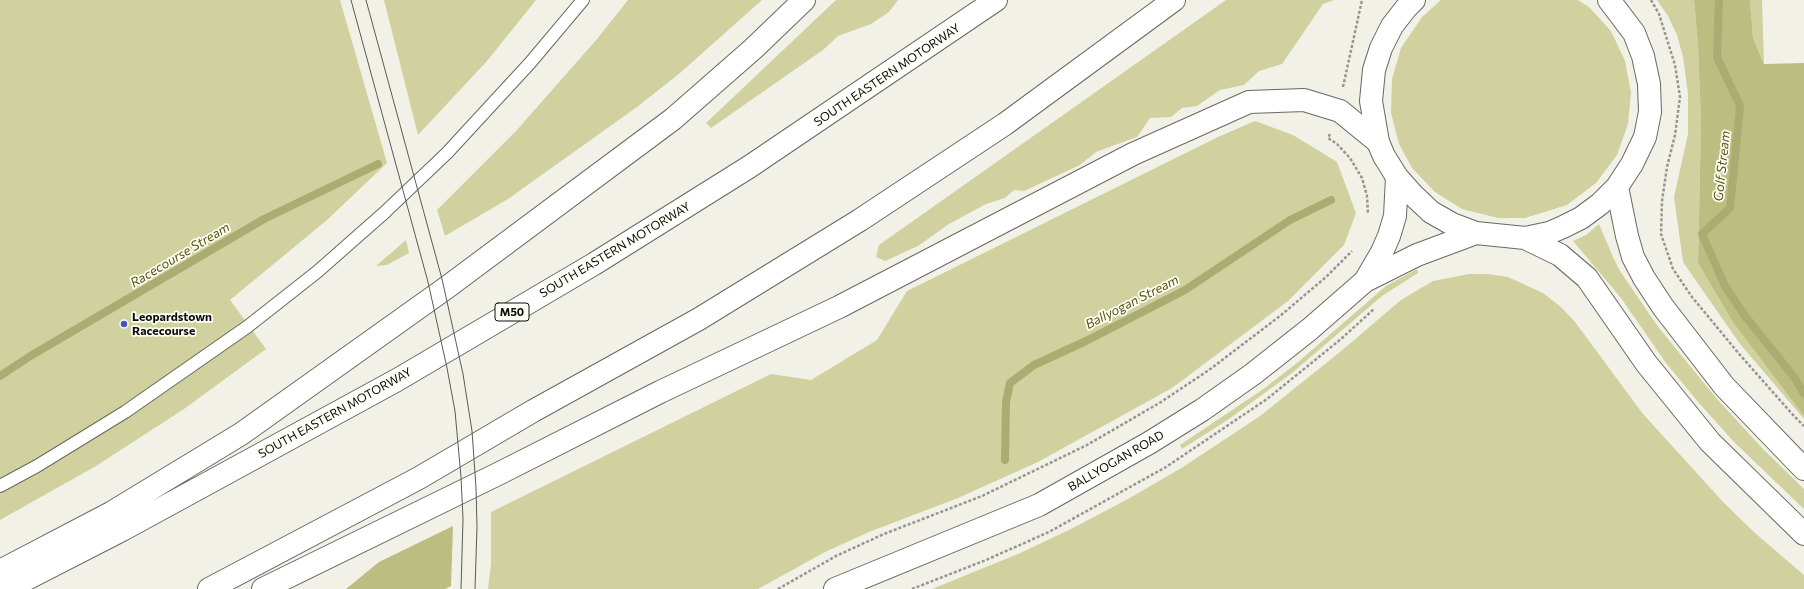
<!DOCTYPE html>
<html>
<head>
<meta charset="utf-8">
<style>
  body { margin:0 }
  canvas { display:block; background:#f1f1e8 }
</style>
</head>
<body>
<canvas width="1804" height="589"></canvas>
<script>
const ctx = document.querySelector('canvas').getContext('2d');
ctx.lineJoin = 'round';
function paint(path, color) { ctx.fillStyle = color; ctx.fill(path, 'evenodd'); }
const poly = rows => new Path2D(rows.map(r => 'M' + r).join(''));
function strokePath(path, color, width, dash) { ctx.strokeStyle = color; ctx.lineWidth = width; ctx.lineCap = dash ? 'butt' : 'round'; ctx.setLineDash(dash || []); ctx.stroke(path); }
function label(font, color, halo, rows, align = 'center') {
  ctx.font = font + ' Commissioner,sans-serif'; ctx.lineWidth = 3.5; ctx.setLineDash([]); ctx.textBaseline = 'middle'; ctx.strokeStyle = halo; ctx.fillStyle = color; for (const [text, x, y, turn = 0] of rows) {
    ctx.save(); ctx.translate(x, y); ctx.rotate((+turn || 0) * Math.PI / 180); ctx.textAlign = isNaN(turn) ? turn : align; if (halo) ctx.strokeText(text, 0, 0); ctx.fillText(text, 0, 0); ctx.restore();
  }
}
paint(poly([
  [0,0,340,0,387,163,327,220,230,300,266,349,184,409,96,466,0,520],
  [384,0,536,0,487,61,418,135],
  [628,0,762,0,680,73,637,107,508,199,445,236,437,210,516,131,597,39],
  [836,0,898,0,889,12,871,24,838,36,823,50,711,128,706,123],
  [1226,0,1334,0,1323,4,1282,64,1259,71,1244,85,1220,90,1197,106,1182,108,1171,117,1150,118,1137,137,1096,152,1080,165,1024,191,1014,190,1005,198,986,204,949,224,918,246,885,261,876,257,879,245],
  [1441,0,1578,0,1589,7,1611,31,1625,61,1631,92,1628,124,1617,155,1596,183,1567,205,1525,218,1498,218,1462,209,1435,192,1412,168,1399,144,1391,113,1392,79,1401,48,1422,17],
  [1657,0,1694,0,1698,45,1701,122,1698,263,1734,324,1804,416,1804,419,1740,344,1683,262,1674,197,1688,134,1688,94,1683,57,1677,35,1668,16],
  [1750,0,1762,0,1764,64,1753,38],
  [1255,121,1293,135,1337,162,1356,213,1344,245,1288,301,1172,388,1038,462,958,498,869,532,825,552,758,589,488,589,491,564,491,512,771,374,811,380,877,340,907,291,1218,137],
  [1599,224,1613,257,1620,271,1659,328,1717,399,1763,449,1804,489,1804,509,1735,443,1699,403,1666,363,1621,298,1573,241,1586,235],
  [406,240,409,253,387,265,376,266],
  [1417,269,1418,273,1382,296,1292,373,1229,419,1182,449,1180,445,1262,390,1297,363,1386,286],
  [1469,274,1488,274,1508,277,1543,293,1561,307,1575,322,1643,414,1725,504,1755,533,1804,575,1804,589,932,589,1018,554,1071,529,1128,499,1183,467,1260,416,1340,352,1401,300,1433,281]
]), '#d0d19e');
paint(poly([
  [1694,0,1750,0,1753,38,1764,64,1804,63,1804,416,1734,324,1698,263,1701,122,1698,45],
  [453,526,451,586,445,589,346,589,379,562]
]), '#bbbd81');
strokePath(poly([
  [1719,0,1717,57,1740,106,1730,208,1702,234,1725,286,1745,316,1794,377,1804,394],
  [0,376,32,355,264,219,378,164],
  [1005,460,1006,402,1010,383,1034,365,1086,341,1185,290,1290,220,1331,200]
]), '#abac71', 8);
const lane = poly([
  [0,486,37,466,125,412,247,327,317,272,384,213,447,153,530,63,583,0]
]);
const secondary = poly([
  [1414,0,1406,8,1392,26,1381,48,1374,70,1371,101,1378,142,1384,156,1397,177,1413,195,1431,212,1452,224,1476,233,1525,238,1549,233,1563,227,1581,218,1600,204,1617,187,1632,164,1645,137,1650,112,1649,84,1643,56,1634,33,1609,0],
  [1617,187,1627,236,1633,257,1644,278,1663,307,1724,386,1804,469],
  [1525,238,1560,255,1587,278,1646,363,1710,442,1804,534],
  [1365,281,1382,252,1389,236,1395,216,1397,177],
  [835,589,1039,505,1149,443,1202,410,1253,374,1310,329,1365,281,1417,255,1476,233]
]);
const highway = poly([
  [0,571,111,513,241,434,446,288,673,119,753,49,804,0],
  [7,589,122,530,397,380,594,264,749,167,996,0],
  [209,589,419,478,533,411,699,319,860,220,1005,124,1174,0],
  [263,589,500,473,660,392,839,307,1133,154,1249,102,1304,100,1340,111,1378,142]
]);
strokePath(lane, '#696961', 14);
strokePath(secondary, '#696961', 24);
strokePath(highway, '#696961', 24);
strokePath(poly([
  [1651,0,1659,14,1675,65,1680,97,1675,135,1667,167,1662,201,1661,234,1673,269,1692,297,1740,355,1794,416,1804,426],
  [1343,87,1362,0],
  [1330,134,1328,138,1337,144,1350,158,1362,178,1367,196,1368,214],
  [778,589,836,556,884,534,982,496,1087,445,1161,402,1209,370,1280,316,1326,277,1352,251],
  [912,589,986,560,1049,532,1166,467,1267,399,1341,339,1374,309]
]), '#95968f', 2.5, [3, 2]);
strokePath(lane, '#fff', 12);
strokePath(secondary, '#fff', 22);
strokePath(highway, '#fff', 22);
strokePath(poly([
  [351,0,428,282,447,368,455,411,461,477,463,519,461,589],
  [366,0,442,279,463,374,472,431,476,488,477,527,475,589]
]), '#5b5b56', 1);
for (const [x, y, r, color] of [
  [124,324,4,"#3f55c8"]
]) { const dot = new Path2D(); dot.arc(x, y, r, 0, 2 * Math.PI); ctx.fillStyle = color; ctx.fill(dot); strokePath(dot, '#fefff5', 1.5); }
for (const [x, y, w] of [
  [512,312,34]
]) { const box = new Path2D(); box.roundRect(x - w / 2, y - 9, w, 18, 3); ctx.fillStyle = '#fefff5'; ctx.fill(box); strokePath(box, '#0c0d0a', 1); }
label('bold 11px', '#0c0d0a', null, [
  ["M50",512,312]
]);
label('12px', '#0c0d0a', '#fefff5', [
  ["SOUTH EASTERN MOTORWAY",887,75,-34],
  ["SOUTH EASTERN MOTORWAY",615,250,-31],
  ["SOUTH EASTERN MOTORWAY",335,413,-29],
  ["BALLYOGAN ROAD",1116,461,-30]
]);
label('bold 12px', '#0c0d0a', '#fefff5', [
  ["Leopardstown",132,317],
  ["Racecourse",132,331]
], 'left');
label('italic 13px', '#54540c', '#fefff5', [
  ["Golf Stream",1722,166,-84],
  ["Racecourse Stream",180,255,-31],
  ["Ballyogan Stream",1132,302,-27]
]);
</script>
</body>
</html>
